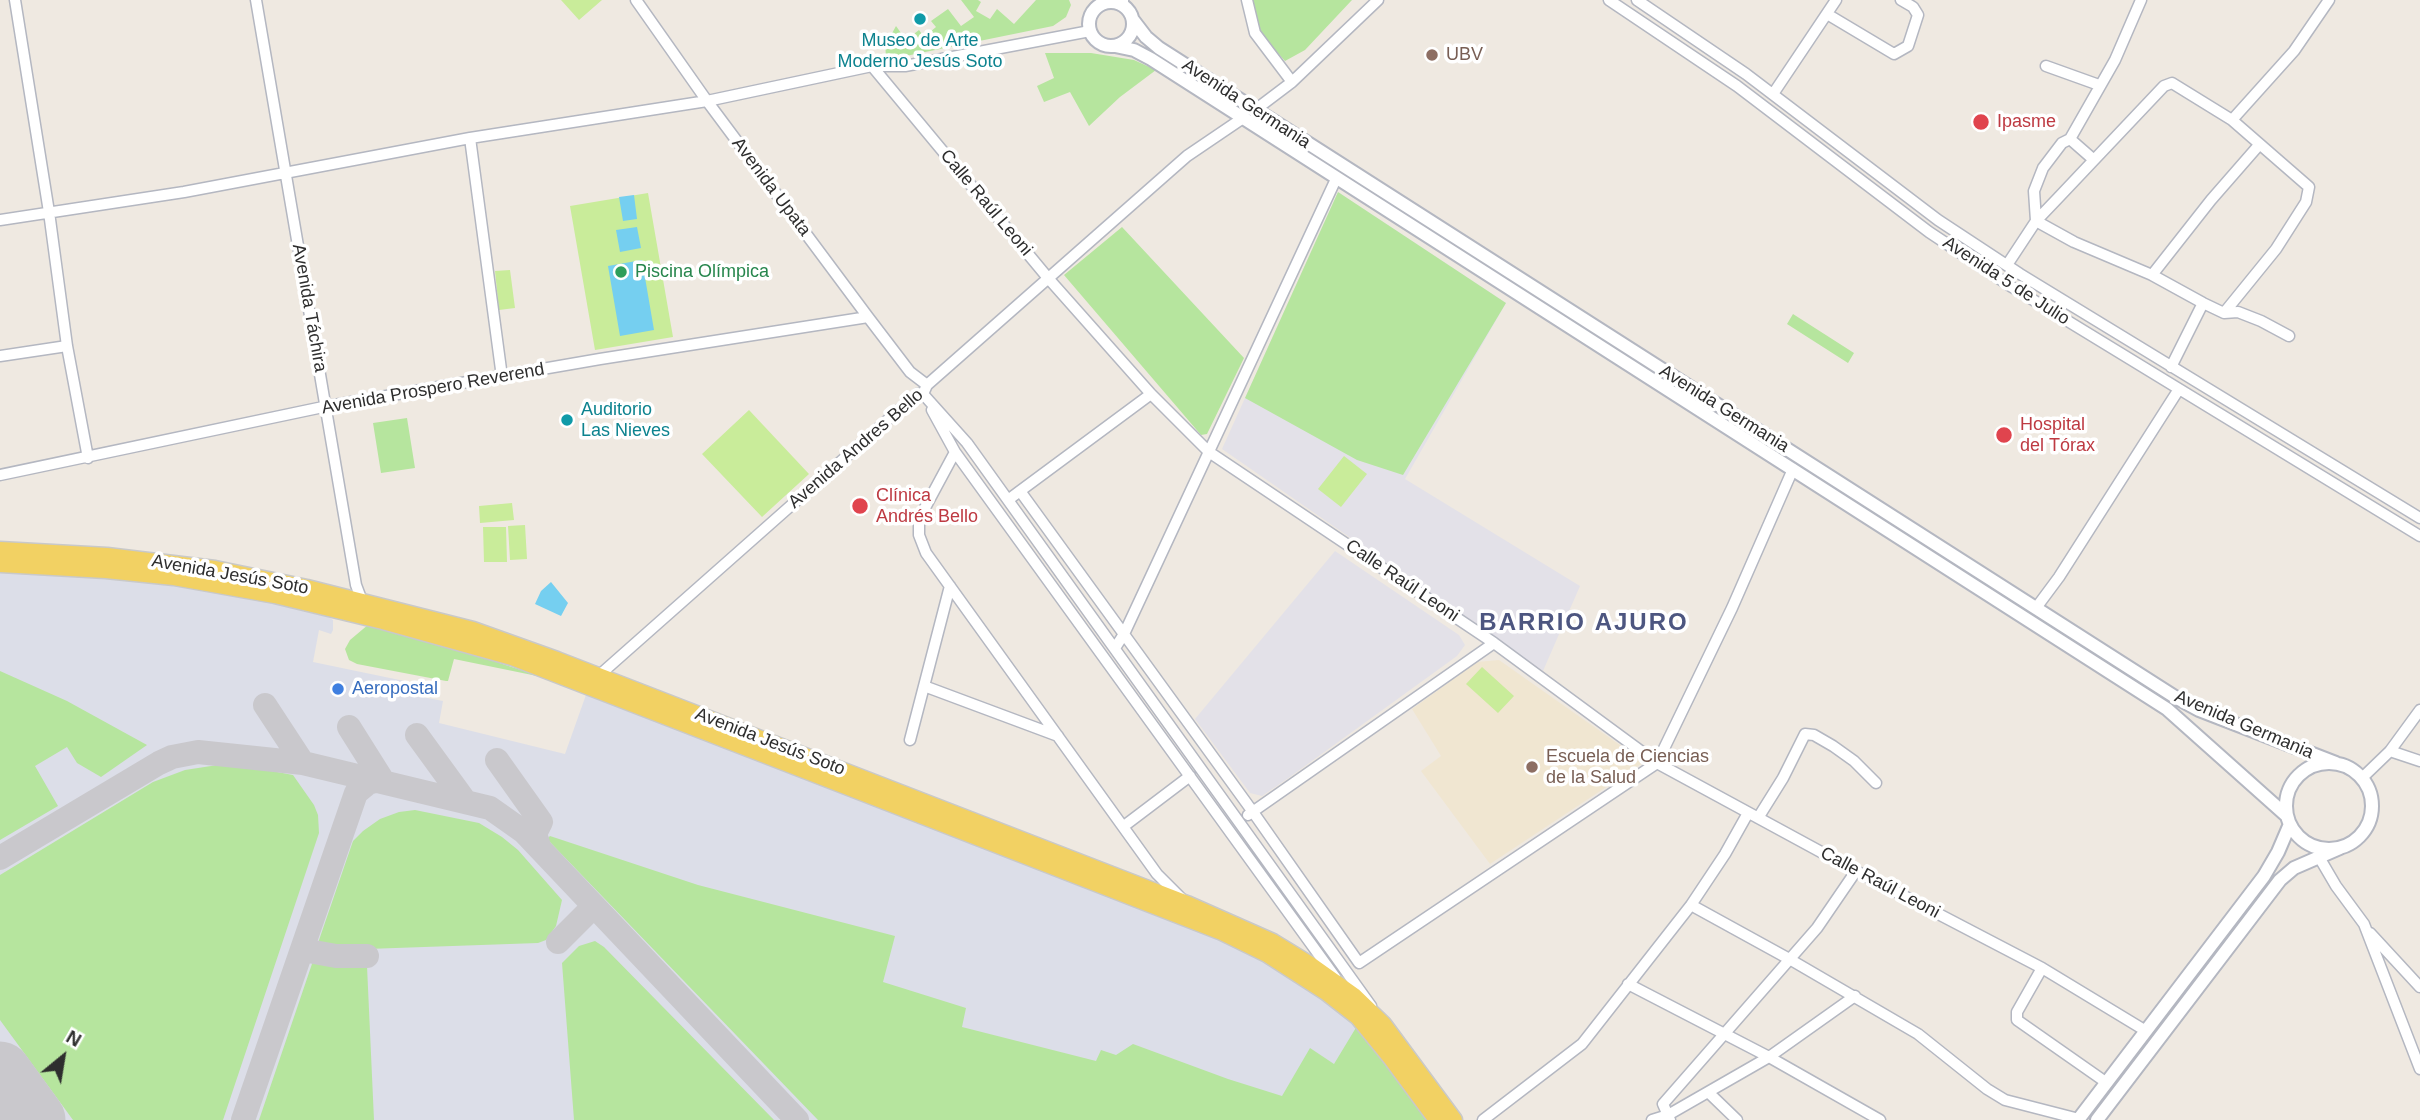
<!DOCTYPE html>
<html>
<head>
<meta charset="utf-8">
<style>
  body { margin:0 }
  #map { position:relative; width:2420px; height:1120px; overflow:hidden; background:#efe9e1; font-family:Arial,sans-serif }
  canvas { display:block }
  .north { position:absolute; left:28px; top:1022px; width:70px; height:70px; -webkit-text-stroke:5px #fff; paint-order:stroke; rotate:30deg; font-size:19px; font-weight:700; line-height:28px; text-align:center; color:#2e2e2e }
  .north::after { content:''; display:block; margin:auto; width:24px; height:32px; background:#2e2e2e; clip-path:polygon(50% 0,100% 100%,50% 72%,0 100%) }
</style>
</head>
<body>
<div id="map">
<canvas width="2420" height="1120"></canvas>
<div class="north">N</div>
</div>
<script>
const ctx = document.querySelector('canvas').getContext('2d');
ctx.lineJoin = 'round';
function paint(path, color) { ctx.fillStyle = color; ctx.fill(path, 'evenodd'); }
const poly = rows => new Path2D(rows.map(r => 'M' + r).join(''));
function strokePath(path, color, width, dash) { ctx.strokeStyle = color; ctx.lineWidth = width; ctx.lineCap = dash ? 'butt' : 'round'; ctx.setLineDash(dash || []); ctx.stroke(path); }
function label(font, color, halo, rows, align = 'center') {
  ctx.font = font + ' Arial,sans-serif'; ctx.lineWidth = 7; ctx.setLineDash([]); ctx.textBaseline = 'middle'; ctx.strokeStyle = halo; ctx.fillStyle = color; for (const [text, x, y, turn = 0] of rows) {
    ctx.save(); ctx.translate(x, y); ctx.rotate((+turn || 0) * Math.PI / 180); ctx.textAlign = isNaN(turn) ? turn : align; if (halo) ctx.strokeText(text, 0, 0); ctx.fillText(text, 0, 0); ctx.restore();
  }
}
paint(poly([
  [1338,192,1506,303,1405,479,1580,586,1543,671,1222,449],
  [1335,551,1459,635,1465,645,1457,656,1287,779,1262,796,1250,793,1195,719]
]), '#e3e1e8');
paint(poly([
  [1499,660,1644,762,1490,864,1421,771,1441,756,1412,709,1477,662]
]), '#f0e6d1');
paint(poly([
  [0,568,109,574,227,592,324,614,333,620,333,630,331,634,319,630,313,662,414,683,412,695,443,701,439,723,565,754,587,692,1210,934,1261,958,1296,978,1357,1026,1426,1120,0,1120]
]), '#dcdee8');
paint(poly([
  [961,0,978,0,981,2,976,11,990,19,997,9,1014,24,1036,0,1069,0,1071,5,1066,17,1053,26,886,60,885,38,890,37,896,26,906,40,919,30,924,37,936,27,931,21,948,9,961,26,974,17],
  [1247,0,1352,0,1305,50,1285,61,1254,27],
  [1045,53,1091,53,1134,60,1156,70,1120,97,1089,126,1070,92,1044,102,1037,86,1054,78],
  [1338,192,1506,303,1403,475,1357,460,1245,398],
  [1122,227,1244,358,1207,434,1201,435,1064,275],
  [1793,314,1854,353,1848,363,1787,324],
  [407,418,415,468,381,473,373,423],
  [369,624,427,639,542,677,454,659,448,681,446,681,357,664,349,660,345,649,350,640],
  [0,671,67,701,147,745,101,777,77,763,67,747,35,766,58,806,0,840],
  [224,764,240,765,293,775,314,805,318,815,319,833,223,1120,73,1120,0,1020,0,875,153,782,185,770],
  [415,810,479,823,502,837,518,850,562,900,556,926,546,940,538,943,367,949,343,949,318,943,353,841,363,831,380,819,399,812],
  [550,836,698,885,895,936,883,982,966,1008,962,1027,1096,1061,1101,1050,1116,1055,1133,1044,1228,1079,1282,1096,1310,1048,1334,1064,1357,1026,1426,1120,818,1120,547,839],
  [595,941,604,947,774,1120,574,1120,562,963,579,946],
  [314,958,367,966,374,1120,259,1120]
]), '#b6e59e');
paint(poly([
  [561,0,602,0,579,20],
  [648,193,673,337,595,350,570,206],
  [510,270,515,308,499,310,495,271],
  [749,410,809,474,762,517,702,454],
  [1344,456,1367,474,1341,507,1318,489],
  [512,503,514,520,480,523,479,506],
  [525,525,527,559,510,560,508,526],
  [483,527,506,527,507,562,484,562],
  [1482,667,1514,696,1498,713,1466,684]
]), '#c9ec9a');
paint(poly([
  [634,195,637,219,623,221,619,197],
  [637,227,641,248,620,252,616,230],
  [642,260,654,330,620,336,608,266],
  [551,582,568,603,561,616,535,604,541,591]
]), '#75cff0');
strokePath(poly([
  [265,705,303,763],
  [349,727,383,781],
  [417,735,465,801],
  [497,760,541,822,535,834,540,849],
  [0,858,159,763,172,757,198,752,303,763,490,808,524,832,797,1120],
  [558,942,594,906],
  [303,950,336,956,367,956],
  [243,1120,356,793,368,783,379,780]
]), '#c9c8cc', 24);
strokePath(poly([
  [0,1073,34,1120]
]), '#c9c8cc', 63);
const minor = poly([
  [15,0,49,212,67,346,88,458],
  [256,0,356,585,362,601,360,605],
  [636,0,707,101,868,317,910,372,927,385],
  [1247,0,1255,33,1292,82],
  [1609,0,1737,86,1929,232,2012,287,2420,536],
  [1637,0,1746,74,1938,220,2020,274,2420,518],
  [2141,0,2115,60,2070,139,2062,143,2043,168,2034,191,2036,221,2074,242,2152,275,2203,303,2224,313,2238,312,2261,321,2289,336],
  [1123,6,1123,0],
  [1827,14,1894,54,1908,46,1918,15,1913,7,1901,0],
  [872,66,1048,278,1151,394,1209,452,1494,643,1657,763,1856,871,2042,968,2146,1031],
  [2046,66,2099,85],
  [1773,94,1836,0],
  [1255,110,1292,82,1378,0],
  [2232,120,2294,51,2329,0],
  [470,138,502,377],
  [2070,139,2094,160],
  [0,220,184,192,470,138,707,101,872,66,905,66,1090,31],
  [2007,265,2036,221,2058,198,2164,86,2172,83,2232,120,2309,187,2306,202,2276,249,2224,313],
  [2152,275,2211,200,2259,145],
  [0,356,67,346],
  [2171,367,2203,303],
  [923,394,967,443,1371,1006],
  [932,410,955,452,1335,977],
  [955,452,919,519,919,535,926,553,1157,874,1182,899],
  [0,475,323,407,600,359,868,317],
  [1020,491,1151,394],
  [1008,500,1020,491,1253,812,1359,963,1657,763,1732,608,1793,469],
  [2036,608,2059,577,2179,389],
  [1115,648,1124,634,1336,179],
  [595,679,917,394,923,394,927,385,1187,156,1243,118],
  [924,686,1058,736],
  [910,740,950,586],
  [2390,751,2420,761],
  [2362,778,2390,751,2420,710],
  [1248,815,1494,643],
  [1758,818,1783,778,1805,734,1814,735,1833,746,1854,761,1876,783],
  [1124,826,1190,776],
  [2319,857,2336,886,2364,924,2420,1069],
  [1691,905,1791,960,1918,1034,1987,1089,2005,1100,2079,1119],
  [2370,933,2420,987],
  [2042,968,2017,1012,2017,1020,2107,1083],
  [1628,984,1769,1057,1880,1120],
  [1708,1092,1737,1120],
  [1483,1120,1582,1044,1691,905,1725,854,1748,813],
  [1652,1120,1668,1115,1769,1057,1855,996],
  [1670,1120,1663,1104,1817,928,1856,871]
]);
const tertiary = poly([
  '1089 24a22 22 0 1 1 44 0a22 22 0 1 1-44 0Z',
  [1133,20,1146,37,1159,48,2175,697,2199,710,2336,763],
  [1115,46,1134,50,1151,59,2167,709,2287,816],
  '2286 806a43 43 0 1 1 86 0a43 43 0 1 1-86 0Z',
  [2078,1120,2264,876,2278,852,2290,824],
  [2097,1120,2280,880,2294,868,2340,848]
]);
const primary = poly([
  [0,550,107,556,215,569,307,588,473,630,557,660,1187,904,1273,942,1309,964,1354,996,1383,1024,1454,1120],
  [0,564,106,570,174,577,275,595,383,621,512,657,838,783,1222,932,1267,954,1326,992,1358,1017,1392,1059,1437,1120]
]);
strokePath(minor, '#b4b7c1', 13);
strokePath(tertiary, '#b4b7c1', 16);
strokePath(primary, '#c9c9c9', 19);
strokePath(minor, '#fff', 10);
strokePath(tertiary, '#fff', 12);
strokePath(primary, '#f2d163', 16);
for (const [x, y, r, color] of [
  [920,19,7,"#0f9aa8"],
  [1432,55,7,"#8d6e63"],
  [1981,122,9,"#e0444e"],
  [621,272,7,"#2e9e5b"],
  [567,420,7,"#0f9aa8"],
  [2004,435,9,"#e0444e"],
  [860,506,9,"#e0444e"],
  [338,689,7,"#3f7fe0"],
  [1532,767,7,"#8d6e63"]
]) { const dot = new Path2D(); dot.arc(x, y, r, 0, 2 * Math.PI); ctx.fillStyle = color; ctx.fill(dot); strokePath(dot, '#fff', 2.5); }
label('18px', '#0d838f', '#fff', [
  ["Museo de Arte",920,41],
  ["Moderno Jesús Soto",920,62],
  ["Auditorio",581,410,"left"],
  ["Las Nieves",581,431,"left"]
]);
label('18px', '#785e54', '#fff', [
  ["UBV",1446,55],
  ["Escuela de Ciencias",1546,757],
  ["de la Salud",1546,778]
], 'left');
label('18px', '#2e2e2e', '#fff', [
  ["Avenida Germania",1246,104,33],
  ["Avenida Upata",771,187,53],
  ["Calle Raúl Leoni",986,203,50],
  ["Avenida 5 de Julio",2006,281,33],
  ["Avenida Táchira",309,308,80],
  ["Avenida Prospero Reverend",433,389,-10],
  ["Avenida Germania",1724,409,32],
  ["Avenida Andres Bello",856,449,-41],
  ["Avenida Jesús Soto",230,575,10],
  ["Calle Raúl Leoni",1402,581,34],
  ["Avenida Germania",2244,725,23],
  ["Avenida Jesús Soto",770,742,21],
  ["Calle Raúl Leoni",1880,883,28]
]);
label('18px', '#be3a42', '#fff', [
  ["Ipasme",1997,122],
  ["Hospital",2020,425],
  ["del Tórax",2020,446],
  ["Clínica",876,496],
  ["Andrés Bello",876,517]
], 'left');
label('18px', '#27864d', '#fff', [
  ["Piscina Olímpica",635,272]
], 'left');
label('18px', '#366cbe', '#fff', [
  ["Aeropostal",352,689]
], 'left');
ctx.letterSpacing = '2px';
label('bold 24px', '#4d5680', '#fff', [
  ["BARRIO AJURO",1584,623]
]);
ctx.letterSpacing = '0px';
</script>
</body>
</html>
